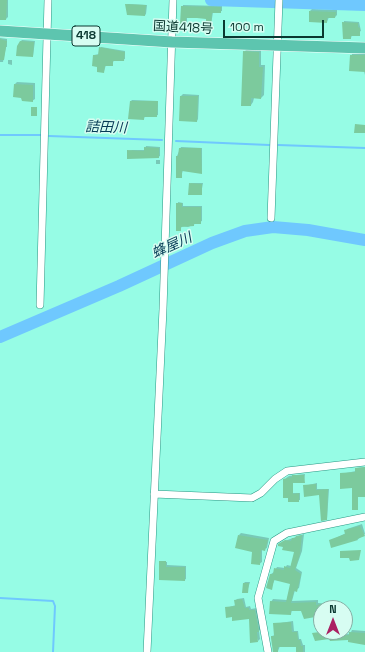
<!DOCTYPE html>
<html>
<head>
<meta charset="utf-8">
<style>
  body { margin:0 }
  #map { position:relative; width:365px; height:652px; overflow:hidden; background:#96fce5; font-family:"Space Grotesk",sans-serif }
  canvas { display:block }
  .north { position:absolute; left:313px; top:600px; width:40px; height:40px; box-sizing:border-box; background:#d7fdf2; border:1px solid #85aea4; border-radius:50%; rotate:0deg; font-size:11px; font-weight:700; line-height:16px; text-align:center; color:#0a3830 }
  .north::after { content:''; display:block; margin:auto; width:14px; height:18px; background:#ab2163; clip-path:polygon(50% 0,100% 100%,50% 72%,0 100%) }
  .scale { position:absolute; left:223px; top:20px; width:101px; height:18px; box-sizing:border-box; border:2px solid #0a3830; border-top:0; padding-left:5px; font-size:12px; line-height:14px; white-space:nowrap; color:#0a3830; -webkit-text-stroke:3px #d7fdf2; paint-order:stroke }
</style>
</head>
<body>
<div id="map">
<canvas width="365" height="652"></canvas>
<div class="north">N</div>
<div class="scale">100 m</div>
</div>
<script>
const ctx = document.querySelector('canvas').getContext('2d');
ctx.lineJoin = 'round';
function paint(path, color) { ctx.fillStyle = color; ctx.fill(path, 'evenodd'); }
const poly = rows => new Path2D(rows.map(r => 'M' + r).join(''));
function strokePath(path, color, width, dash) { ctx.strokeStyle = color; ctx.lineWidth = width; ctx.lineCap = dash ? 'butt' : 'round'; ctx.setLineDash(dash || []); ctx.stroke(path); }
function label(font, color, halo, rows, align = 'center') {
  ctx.font = font + ' "Space Grotesk","Noto Sans JP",sans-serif'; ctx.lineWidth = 3; ctx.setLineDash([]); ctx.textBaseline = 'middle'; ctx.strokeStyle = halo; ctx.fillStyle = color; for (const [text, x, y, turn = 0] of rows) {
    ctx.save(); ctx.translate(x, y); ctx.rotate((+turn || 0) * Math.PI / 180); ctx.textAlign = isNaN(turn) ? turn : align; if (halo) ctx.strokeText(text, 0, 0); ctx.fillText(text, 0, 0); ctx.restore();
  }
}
paint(poly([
  [0,0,8,0,8,17,6,19,0,19],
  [128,4,147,5,146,14,145,15,126,5],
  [183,5,222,6,222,11,213,12,211,25,207,18,187,17,187,22,181,23],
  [312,9,337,10,337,15,335,17,329,17,327,22,310,11],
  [344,21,359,22,361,31,352,35,351,38,344,38],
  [0,38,7,39,7,47,6,47,3,62,0,62],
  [22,40,35,41,33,56,20,42],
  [101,47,125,51,125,59,114,60,112,65,106,65,104,71,98,66,94,55,99,54],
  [247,49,261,49,261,65,265,65,264,95,261,98,254,98,253,102,251,105,244,52],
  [352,54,365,54,365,75,364,71,350,70],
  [8,60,12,60,12,65,8,64],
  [17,82,35,83,35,99,32,101,15,84],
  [183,94,199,95,198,119,197,121,181,96],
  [132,100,158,101,158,115,145,116,144,119,131,101],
  [146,146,160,147,160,156,158,157,128,150,145,150],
  [181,147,202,148,202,173,183,170,181,177,177,156],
  [156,160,160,160,160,164,156,164],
  [191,183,203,183,201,194,190,184],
  [178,202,183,203,183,206,202,206,202,221,188,227,182,226,180,230],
  [365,467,365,496,358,496,358,509,353,487,341,474,356,471,357,468],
  [305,474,304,482,293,482,293,493,300,493,300,500,289,501,286,478,289,476],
  [317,483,317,489,329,489,327,519,320,494,304,486],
  [362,524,365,534,357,540,330,541,346,533,347,529],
  [241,533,269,538,267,548,262,550,262,562,259,564,253,551,239,535],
  [304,534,302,551,296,568,302,572,299,588,295,590,292,601,318,600,318,603,332,604,333,608,321,608,321,615,302,610,292,610,291,614,271,602,273,599,287,600,291,583,275,579,271,588,271,574,274,572,277,567,285,568,287,565,291,566,295,552,284,546,282,542],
  [160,562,167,562,167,565,186,566,186,579,184,580,160,579],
  [245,582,250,582,247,592,244,583],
  [244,598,246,607,250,606,251,609,257,608,261,629,259,631,260,639,258,641,250,618,233,616,226,608,236,605,235,601,237,599],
  [293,621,294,631,298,631,299,639,301,639,303,645,305,645,305,652,297,652,297,646,280,646,278,651,272,636,275,635,274,624],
  [352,630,365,631,365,644,330,636,332,635,350,634]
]), '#0003');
strokePath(poly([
  [0,135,41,135],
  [49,136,162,140],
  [176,141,269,145],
  [278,145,365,148],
  [0,598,53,601,55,606,53,652]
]), '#6fc8fe', 2);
strokePath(poly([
  [211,0,365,5],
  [0,337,119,286,212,243,245,231,273,227,308,230,365,240]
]), '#6fc8fe', 12);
paint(poly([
  [0,0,7,0,6,20,0,20],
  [125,4,146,5,145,16,127,15],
  [181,6,221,7,221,13,212,13,211,26,206,26,206,19,197,18,186,18,186,25,180,24],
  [309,11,336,12,335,18,327,18,327,23,309,22],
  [342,22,358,23,358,27,360,28,360,36,351,36,351,39,343,39],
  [0,39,7,41,4,60,0,60],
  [20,41,34,42,33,57,16,56,17,46],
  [99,47,125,52,124,61,113,61,113,66,105,66,104,73,97,72,97,67,92,66,93,55,98,55],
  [243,51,259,52,259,67,263,67,261,99,251,98,251,106,241,106],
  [350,55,365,55,365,72,349,71],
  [14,84,33,85,33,102,22,101,21,98,13,97],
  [180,96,198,96,197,122,179,121],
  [130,101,158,101,157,117,144,117,144,120,128,119],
  [31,107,37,107,37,116,31,116],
  [355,124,365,125,365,133,354,133],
  [144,147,159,148,159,158,127,159,127,150,144,151],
  [179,148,201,148,202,174,182,171,182,178,176,178,176,156,178,156],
  [189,183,202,184,202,195,188,195],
  [176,203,182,203,182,207,201,207,201,224,194,224,194,226,181,227,181,231,176,231],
  [365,467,365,497,358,497,358,510,352,510,352,488,340,489,340,473,355,472,355,468],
  [292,475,304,475,305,483,293,483,293,494,299,493,299,502,288,502,288,498,283,498,283,479,292,477],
  [316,484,316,490,328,489,327,520,321,521,319,495,304,497,303,485],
  [360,526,365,536,357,539,358,540,331,548,329,540,345,534,344,530],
  [238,535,268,540,265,551,261,550,260,565,251,564,252,552,235,548],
  [302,535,300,554,295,570,301,574,297,592,294,591,291,603,316,602,316,605,321,604,321,616,304,619,301,611,291,611,291,615,269,614,270,601,286,602,290,584,274,580,272,590,266,588,270,574,273,574,274,568,284,570,284,566,290,568,294,552,282,550,283,547,278,546,278,544,285,540,291,541,292,538,295,538,296,536],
  [361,550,359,560,350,561,349,558,340,558,340,551],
  [159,561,166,561,166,567,185,567,185,581,159,580],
  [243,583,249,583,248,593,242,593],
  [242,599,245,608,249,608,249,610,255,610,259,632,257,632,258,642,250,643,249,619,232,621,232,617,226,618,225,607,235,606,234,600],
  [291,622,292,632,297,632,298,640,300,640,301,646,303,646,303,652,296,652,296,647,278,647,278,652,273,652,271,638,271,636,274,636,273,623],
  [320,632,329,632,330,636,349,635,349,632,365,633,365,645,348,642,348,640,330,641,329,639,315,641,312,633]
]), '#7cca9d');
const minor = poly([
  [271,218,279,0],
  [40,305,48,0],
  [154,494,252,498,261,493,275,479,287,471,365,462],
  [147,652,163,309,173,0],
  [268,652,258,598,274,541,287,533,365,517]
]);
const highway = poly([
  [0,31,172,42,365,48]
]);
strokePath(minor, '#289783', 8);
strokePath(highway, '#fff', 12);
strokePath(minor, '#fff', 7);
strokePath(highway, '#5dc5af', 11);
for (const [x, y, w] of [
  [86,36,28]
]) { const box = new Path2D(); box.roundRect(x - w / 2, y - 10, w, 20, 3); ctx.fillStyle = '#d7fdf2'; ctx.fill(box); strokePath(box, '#0a3830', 1); }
label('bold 12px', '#0a3830', null, [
  ["418",86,36]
]);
label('13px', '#0a3830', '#d7fdf2', [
  ["国道418号",183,28,3]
]);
label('italic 14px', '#053b55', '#d7fdf2', [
  ["詰田川",106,128,2],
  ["蜂屋川",172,246,-24]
]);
</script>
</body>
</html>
